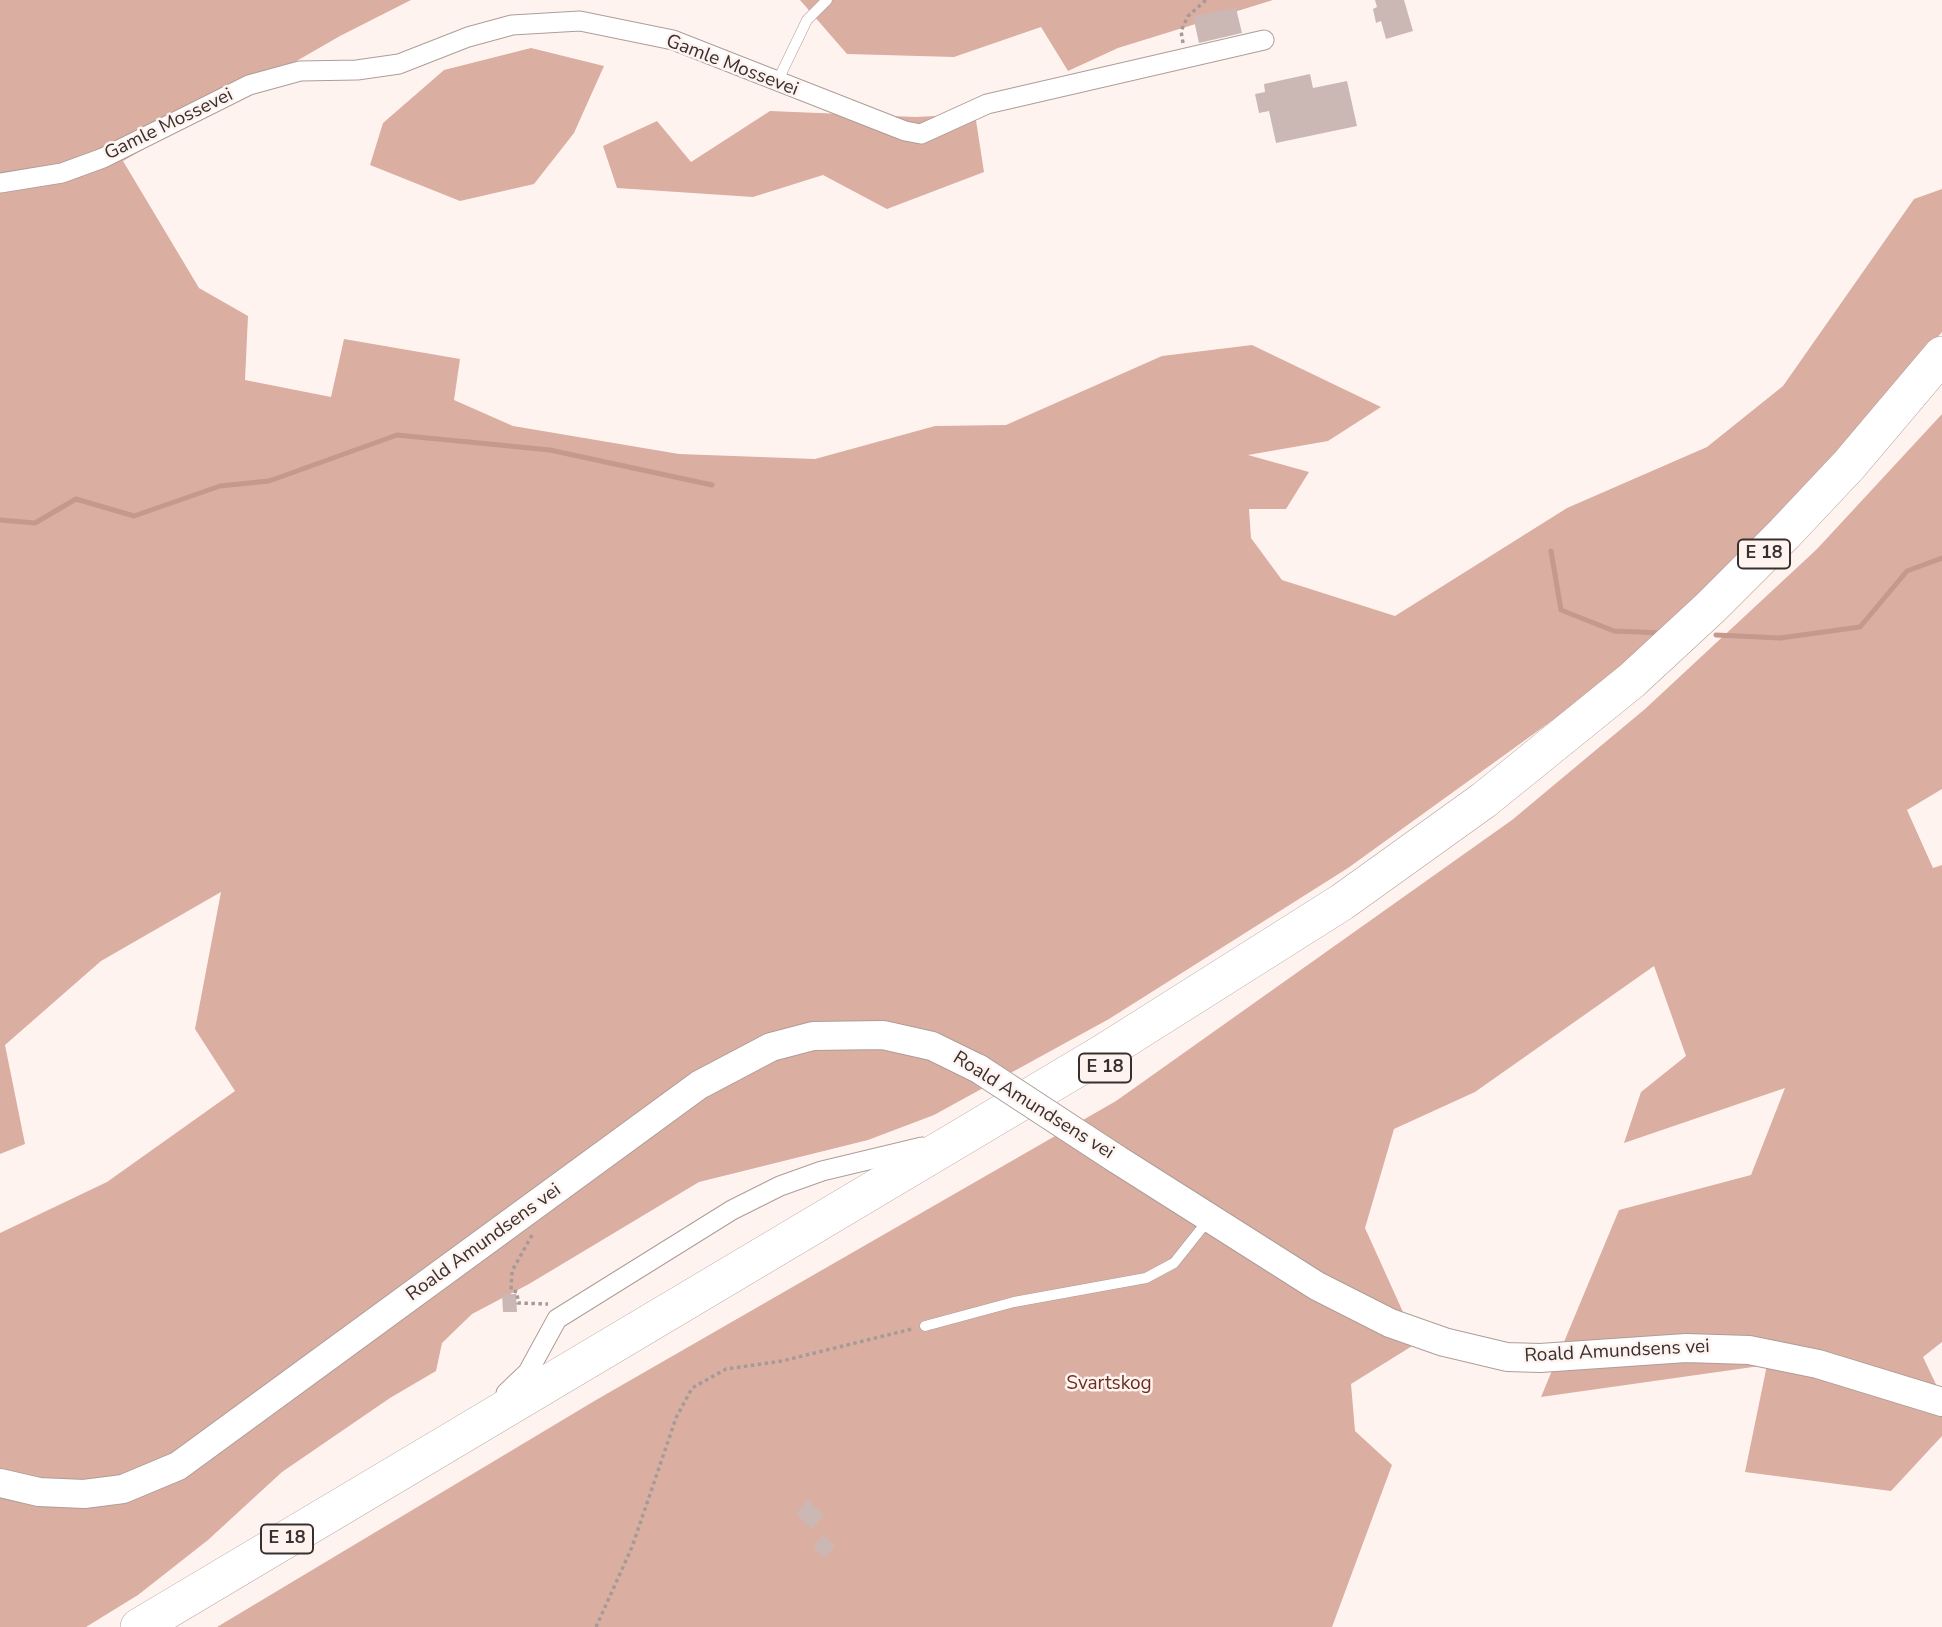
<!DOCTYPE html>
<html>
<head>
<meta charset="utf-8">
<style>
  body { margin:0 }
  canvas { display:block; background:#fff3f0 }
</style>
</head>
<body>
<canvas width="1942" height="1627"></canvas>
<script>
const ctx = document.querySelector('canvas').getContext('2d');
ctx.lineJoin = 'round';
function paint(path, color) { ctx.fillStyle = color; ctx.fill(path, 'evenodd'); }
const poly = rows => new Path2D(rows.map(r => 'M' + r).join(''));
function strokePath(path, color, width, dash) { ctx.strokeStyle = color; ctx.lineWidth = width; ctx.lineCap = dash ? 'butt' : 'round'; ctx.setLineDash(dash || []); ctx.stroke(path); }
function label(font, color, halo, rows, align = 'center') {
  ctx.font = font + ' "Nunito Sans",sans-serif'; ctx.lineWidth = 5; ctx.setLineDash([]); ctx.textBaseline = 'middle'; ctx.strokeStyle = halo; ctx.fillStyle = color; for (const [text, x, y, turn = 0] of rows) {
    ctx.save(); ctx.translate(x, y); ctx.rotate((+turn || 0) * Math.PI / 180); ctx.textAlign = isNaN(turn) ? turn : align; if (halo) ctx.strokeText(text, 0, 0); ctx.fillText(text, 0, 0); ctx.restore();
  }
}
paint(poly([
  [0,0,411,0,340,36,123,161,199,288,248,316,245,380,331,397,344,339,460,359,454,400,513,426,679,454,815,459,935,426,1006,425,1162,356,1252,345,1381,407,1328,441,1248,455,1309,472,1286,509,1249,509,1251,538,1282,580,1395,616,1567,508,1707,447,1783,386,1914,199,1942,189,1942,332,1780,516,1618,673,1348,868,1109,1019,934,1115,868,1140,699,1182,529,1284,472,1314,442,1343,436,1371,390,1398,282,1472,208,1540,138,1595,86,1627,0,1627,0,1233,107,1182,235,1091,195,1029,221,892,101,961,5,1045,25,1144,0,1154],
  [800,0,1273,0,1118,48,1068,71,1041,27,954,57,847,54],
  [531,48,604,66,574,133,534,184,460,201,370,165,383,123,444,70],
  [770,111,916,117,975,114,984,172,887,209,823,175,753,197,617,188,603,146,657,121,691,162],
  [1942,414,1942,789,1907,810,1933,868,1942,865,1942,1342,1923,1357,1942,1397,1942,1436,1891,1491,1745,1472,1767,1365,1541,1397,1619,1210,1751,1175,1785,1088,1624,1143,1641,1092,1686,1056,1654,966,1475,1092,1394,1129,1365,1228,1417,1343,1351,1384,1355,1431,1392,1465,1332,1627,217,1627,596,1400,1116,1101,1512,820,1645,709,1817,549]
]), '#dbaea2');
strokePath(poly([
  [0,520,35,523,76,499,134,516,220,486,269,481,397,435,550,450,712,485],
  [1551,551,1561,610,1614,631,1662,633],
  [1716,635,1780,638,1860,627,1907,571,1942,558]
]), '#c5998d', 5);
paint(poly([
  [1375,0,1404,0,1413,31,1386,39,1381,21,1376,23,1373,9,1377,7],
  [1236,8,1242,33,1199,43,1193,16],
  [1310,74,1313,88,1347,81,1357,126,1276,143,1269,111,1259,113,1255,94,1265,92,1264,84],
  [502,1294,516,1294,517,1312,503,1312],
  [808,1500,824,1515,812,1529,796,1514],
  [823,1535,835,1546,825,1558,813,1547]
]), '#cbb8b4');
const lane = poly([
  [777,82,807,20,827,0],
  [925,1326,1014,1302,1146,1278,1174,1263,1209,1219]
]);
const street = poly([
  [0,183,62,173,103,158,249,85,300,71,357,70,399,64,468,37,512,25,580,21,673,40,905,131,921,134,987,104,1264,40],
  [506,1393,528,1372,557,1319,732,1210,780,1186,822,1171,922,1147]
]);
const secondary = poly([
  [1115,1158,1317,1286,1390,1323,1444,1342,1507,1357,1540,1358,1686,1348,1749,1350,1818,1364,1942,1402],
  [0,1483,39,1492,84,1494,123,1489,178,1466,699,1085,771,1047,813,1036,883,1035,932,1046,979,1069]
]);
const highway = poly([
  [139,1627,1103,1053,1342,902,1484,800,1631,681,1711,607,1785,533,1849,465,1942,355]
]);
strokePath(lane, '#ae9d98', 11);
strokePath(street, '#ae9d98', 21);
strokePath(secondary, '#ae9d98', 30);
strokePath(highway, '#ae9d98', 38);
strokePath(poly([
  [1183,43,1181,31,1188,16,1206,0],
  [532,1235,512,1271,511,1290,517,1292,518,1303,548,1304],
  [596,1627,632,1547,676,1418,692,1388,726,1369,782,1361,912,1329]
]), '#a49b98', 3.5, [3.5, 3.5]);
strokePath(lane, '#fff', 10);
strokePath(street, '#fff', 19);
strokePath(secondary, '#fff', 28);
strokePath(highway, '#fff', 37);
const secondaryBridge = poly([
  [979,1069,1115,1158]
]);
strokePath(secondaryBridge, '#ae9d98', 30, []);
strokePath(secondaryBridge, '#fff', 28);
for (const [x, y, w] of [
  [1764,554,52],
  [1105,1068,52],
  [287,1539,52]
]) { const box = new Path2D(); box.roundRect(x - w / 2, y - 14.5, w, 29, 5); ctx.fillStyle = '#fff3f0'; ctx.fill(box); strokePath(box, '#37302e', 2); }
label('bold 18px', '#37302e', null, [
  ["E 18",1764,554],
  ["E 18",1105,1068],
  ["E 18",287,1539]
]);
label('19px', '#37302e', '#fff3f0', [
  ["Gamle Mossevei",732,66,21],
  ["Gamle Mossevei",169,125,-26],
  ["Roald Amundsens vei",1033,1106,32],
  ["Roald Amundsens vei",484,1243,-36],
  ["Roald Amundsens vei",1617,1352,-3]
]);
label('19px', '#693022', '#fff3f0', [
  ["Svartskog",1109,1384]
]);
</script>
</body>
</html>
